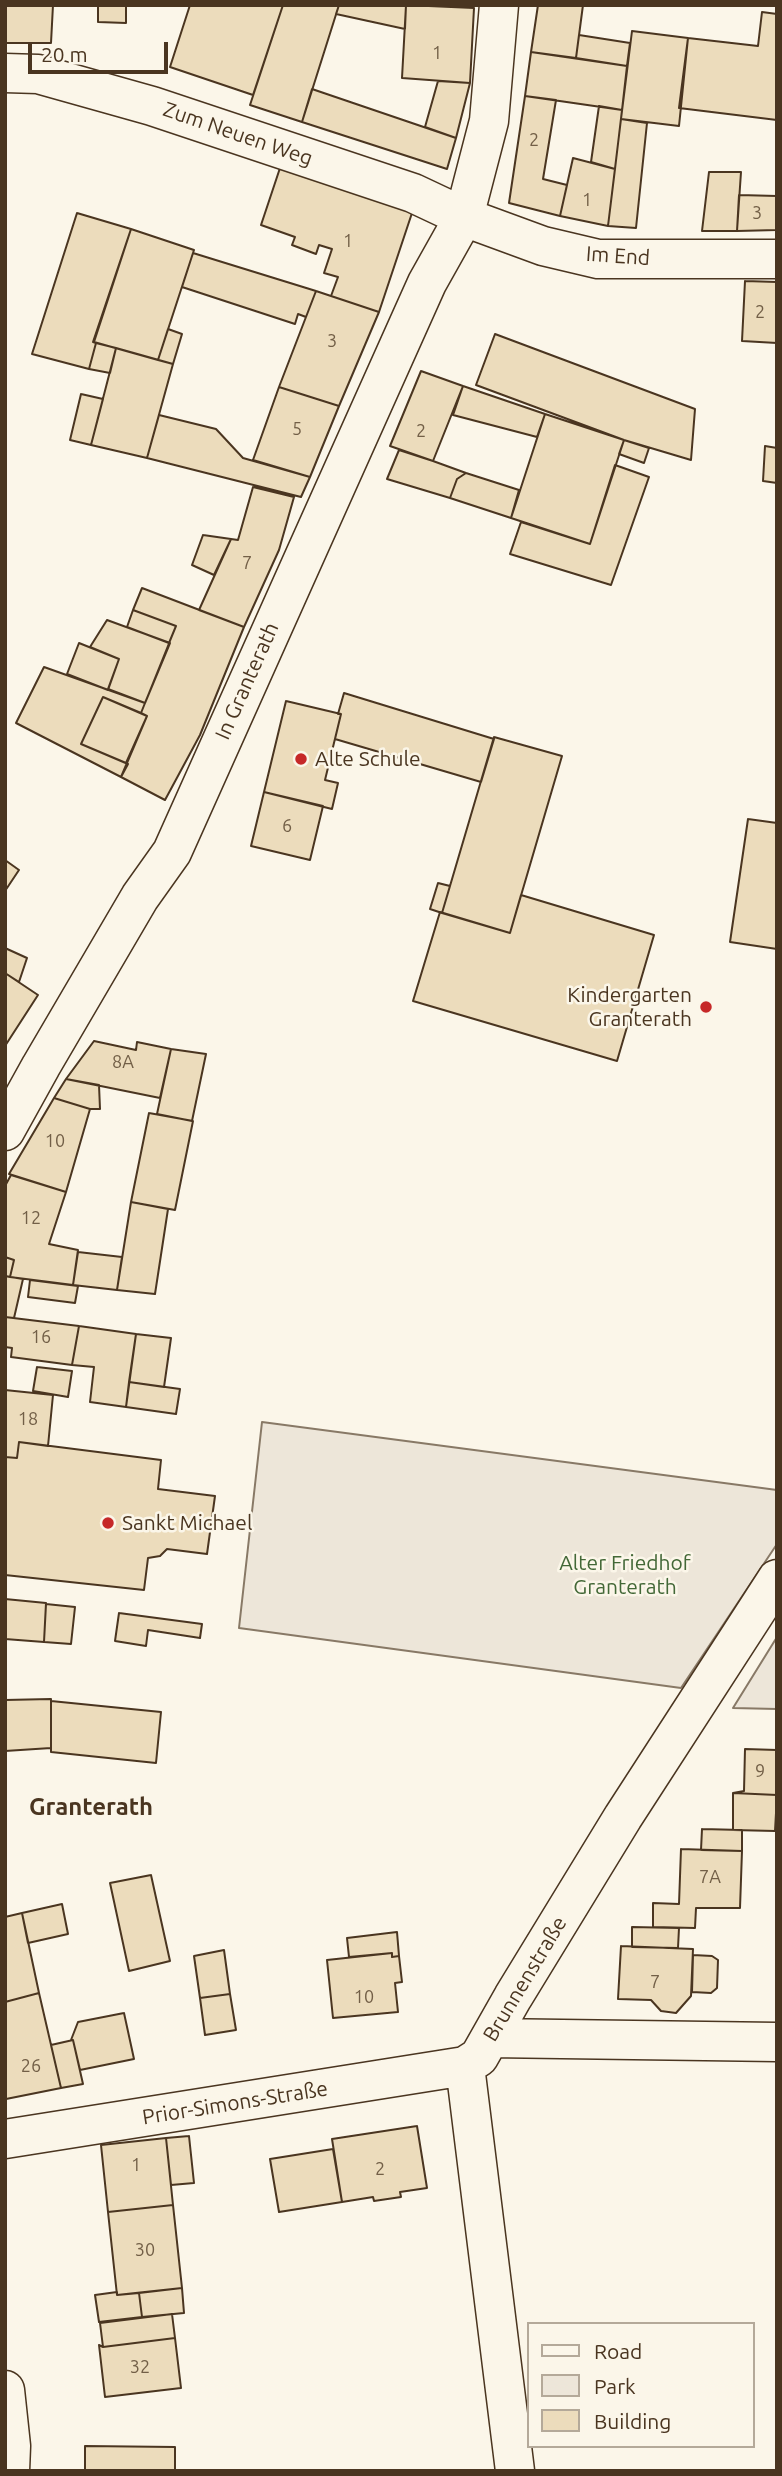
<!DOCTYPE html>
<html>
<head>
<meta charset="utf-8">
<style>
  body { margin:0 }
  #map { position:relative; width:782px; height:2476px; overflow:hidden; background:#fbf6e9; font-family:Ubuntu,sans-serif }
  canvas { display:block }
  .frame { position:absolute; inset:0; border:7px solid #4a3520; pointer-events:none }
  .legend { position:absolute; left:527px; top:2322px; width:228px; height:126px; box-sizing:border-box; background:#fbf6e9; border:2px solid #b4a999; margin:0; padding:9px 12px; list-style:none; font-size:21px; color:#4a3520 }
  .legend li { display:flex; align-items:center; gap:14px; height:35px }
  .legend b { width:35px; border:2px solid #b4a999 }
  .scale { position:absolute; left:28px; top:42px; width:140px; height:32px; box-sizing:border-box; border:4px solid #4a3520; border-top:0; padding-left:9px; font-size:21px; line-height:24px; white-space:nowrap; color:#4a3520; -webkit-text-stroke:5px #fbf6e9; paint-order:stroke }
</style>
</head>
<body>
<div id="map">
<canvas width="782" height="2476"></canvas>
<div class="frame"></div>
<ul class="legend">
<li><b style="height:9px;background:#fbf6e9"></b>Road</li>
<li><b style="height:19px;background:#ede6d9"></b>Park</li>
<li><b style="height:19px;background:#ecdcbc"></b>Building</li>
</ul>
<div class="scale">20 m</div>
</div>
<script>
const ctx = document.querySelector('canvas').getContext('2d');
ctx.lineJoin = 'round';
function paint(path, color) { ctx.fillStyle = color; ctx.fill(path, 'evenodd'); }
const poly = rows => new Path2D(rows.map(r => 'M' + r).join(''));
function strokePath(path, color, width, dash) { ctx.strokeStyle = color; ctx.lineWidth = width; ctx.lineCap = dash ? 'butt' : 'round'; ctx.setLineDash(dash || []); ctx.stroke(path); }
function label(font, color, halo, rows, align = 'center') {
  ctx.font = font + ' Ubuntu,sans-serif'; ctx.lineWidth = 5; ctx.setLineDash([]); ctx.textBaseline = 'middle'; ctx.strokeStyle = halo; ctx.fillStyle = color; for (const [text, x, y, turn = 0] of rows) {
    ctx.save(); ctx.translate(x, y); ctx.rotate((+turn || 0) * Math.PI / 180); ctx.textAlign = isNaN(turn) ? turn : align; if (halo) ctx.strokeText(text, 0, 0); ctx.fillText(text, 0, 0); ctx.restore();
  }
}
const green = poly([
  [262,1422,777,1490,777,1544,681,1688,239,1628,262,1422],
  [777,1637,777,1709,733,1708,777,1637]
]);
paint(green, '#ede6d9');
strokePath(green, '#887966', 2);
const building = poly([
  [5,5,53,5,51,43,5,43,5,5],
  [98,5,126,5,126,23,98,22,98,5],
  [190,5,283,5,253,95,170,67,190,5],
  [283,5,339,5,302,122,250,105,283,5],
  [339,5,406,5,405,29,336,14,339,5],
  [406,5,474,8,470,83,402,78,406,5],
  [538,5,583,5,576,58,531,52,538,5],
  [762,12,777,14,777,120,679,108,688,38,758,46,762,12],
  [632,31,688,38,679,126,621,119,632,31],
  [579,35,630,43,627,66,576,58,579,35],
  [531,52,627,66,622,110,525,96,531,52],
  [438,81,470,83,456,138,425,127,438,81],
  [312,89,456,138,447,169,302,122,312,89],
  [525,96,556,100,543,179,567,185,560,216,509,203,525,96],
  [599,106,622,110,615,169,591,162,599,106],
  [621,119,647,123,636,228,608,226,621,119],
  [573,158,615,169,608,226,560,216,573,158],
  [281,165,413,210,379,312,331,296,338,277,324,273,332,249,319,245,316,254,292,245,295,237,261,225,281,165],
  [709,172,741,172,737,231,702,231,709,172],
  [739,195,777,196,777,230,737,231,739,195],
  [77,213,131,229,93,342,96,343,89,369,32,354,77,213],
  [131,229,194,250,158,360,94,342,131,229],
  [193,253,316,291,306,317,298,314,295,324,182,287,193,253],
  [745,281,777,282,777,343,742,341,745,281],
  [316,291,379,312,339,406,279,387,316,291],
  [168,329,182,334,173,364,158,360,168,329],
  [495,334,695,409,691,460,624,440,476,385,495,334],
  [96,343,116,348,110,373,89,369,96,343],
  [116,348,173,364,147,458,91,445,116,348],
  [421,371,463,386,433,461,390,446,421,371],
  [463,386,545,414,537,437,453,415,463,386],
  [279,387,339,406,310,477,253,460,279,387],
  [81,394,103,399,91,445,70,440,81,394],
  [545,414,624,440,590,544,511,518,545,414],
  [159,415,216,429,243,458,310,477,301,497,147,458,159,415],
  [624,440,649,448,644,463,619,454,624,440],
  [765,446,777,448,777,483,763,481,765,446],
  [399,450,433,461,466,473,457,479,450,498,387,479,399,450],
  [615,465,649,477,611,585,510,554,521,522,590,544,615,465],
  [466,473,519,490,511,518,450,498,457,479,466,473],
  [253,487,294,497,279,550,244,627,199,610,231,539,238,540,253,487],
  [203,535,231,539,214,575,192,565,203,535],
  [142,588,244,627,200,735,165,800,121,777,147,716,141,713,176,626,133,610,142,588],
  [133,610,176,626,169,643,127,627,133,610],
  [107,620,170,643,145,703,108,689,119,659,90,647,107,620],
  [79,643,119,659,108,690,67,674,79,643],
  [44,667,145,703,141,713,103,697,81,744,128,764,121,777,16,723,44,667],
  [344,693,494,739,481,782,335,739,341,714,338,714,344,693],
  [103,697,147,716,126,763,81,744,103,697],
  [286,701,341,714,325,780,338,783,332,809,264,792,286,701],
  [494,737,562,756,510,933,442,913,494,737],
  [264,792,323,806,310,860,251,846,264,792],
  [748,819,777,823,777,949,730,942,748,819],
  [5,860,19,870,5,891,5,860],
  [438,883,450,886,442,913,430,909,438,883],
  [521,895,654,935,617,1061,413,1001,440,912,510,933,521,895],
  [5,948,27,958,19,982,5,973,5,948],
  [5,973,38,995,5,1046,5,973],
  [94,1041,136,1050,137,1042,171,1049,160,1098,66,1079,94,1041],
  [171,1049,206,1054,192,1121,157,1114,171,1049],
  [66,1079,99,1085,100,1109,90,1109,54,1098,66,1079],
  [54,1098,90,1109,66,1192,9,1174,54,1098],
  [149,1113,193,1121,175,1210,131,1202,149,1113],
  [11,1175,66,1192,49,1244,78,1250,73,1285,10,1277,14,1260,5,1257,5,1186,11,1175],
  [131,1202,168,1209,155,1294,117,1290,131,1202],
  [78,1252,122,1257,117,1290,73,1285,78,1252],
  [5,1257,14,1260,10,1277,5,1276,5,1257],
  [5,1276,23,1279,14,1318,5,1317,5,1276],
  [30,1280,78,1286,75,1303,28,1297,30,1280],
  [5,1317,79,1326,72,1365,11,1357,12,1348,5,1347,5,1317],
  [79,1326,136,1334,126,1407,90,1402,94,1367,72,1365,79,1326],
  [136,1334,171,1338,164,1387,129,1382,136,1334],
  [37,1367,72,1371,68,1397,33,1391,37,1367],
  [129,1382,180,1389,176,1414,126,1407,129,1382],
  [5,1390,53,1395,48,1446,19,1442,17,1458,5,1457,5,1390],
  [19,1442,161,1460,158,1489,215,1496,207,1554,167,1549,160,1556,148,1558,144,1590,5,1575,5,1457,17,1458,19,1442],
  [5,1599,46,1603,44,1642,5,1639,5,1599],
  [46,1604,75,1607,71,1644,44,1642,46,1604],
  [119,1613,202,1624,200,1638,148,1630,146,1646,115,1641,119,1613],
  [51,1699,51,1748,5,1751,5,1700,51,1699],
  [51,1701,161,1712,156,1763,51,1752,51,1701],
  [745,1749,777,1750,777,1810,777,1795,733,1793,744,1791,745,1749],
  [733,1793,777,1795,775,1831,733,1830,733,1793],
  [702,1829,742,1830,742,1851,701,1850,702,1829],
  [681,1849,742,1851,740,1908,696,1908,695,1928,653,1927,653,1903,679,1904,681,1849],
  [151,1875,170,1961,129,1971,110,1883,151,1875],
  [62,1904,68,1934,28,1943,22,1913,62,1904],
  [22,1913,39,1993,5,2002,5,1917,22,1913],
  [632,1927,679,1928,678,1948,632,1947,632,1927],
  [397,1932,399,1956,392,1957,392,1953,349,1957,347,1938,397,1932],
  [621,1946,693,1949,691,1996,676,2013,661,2011,651,2000,618,1999,621,1946],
  [224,1950,230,1994,200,1998,194,1956,224,1950],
  [392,1953,392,1957,399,1956,402,1982,395,1983,398,2012,333,2018,327,1960,392,1953],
  [693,1955,712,1956,718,1960,717,1988,711,1993,692,1992,693,1955],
  [39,1993,61,2088,6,2099,5,2002,39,1993],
  [230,1994,236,2030,205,2035,200,1998,230,1994],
  [124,2013,134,2059,80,2070,73,2040,71,2040,78,2022,124,2013],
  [73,2040,83,2084,61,2088,51,2045,73,2040],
  [417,2126,427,2188,400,2192,401,2197,374,2201,373,2197,342,2202,332,2139,417,2126],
  [189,2136,194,2183,171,2185,166,2138,189,2136],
  [166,2138,173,2205,108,2212,101,2145,166,2138],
  [333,2149,342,2202,279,2212,270,2159,333,2149],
  [173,2205,182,2288,117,2295,108,2212,173,2205],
  [182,2288,184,2313,142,2317,139,2293,182,2288],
  [117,2292,117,2295,139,2293,142,2317,99,2322,95,2295,117,2292],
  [172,2314,175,2338,103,2347,100,2323,172,2314],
  [175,2338,181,2388,105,2397,99,2345,103,2347,175,2338],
  [85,2446,175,2447,175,2471,85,2471,85,2446]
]);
paint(building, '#ecdcbc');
strokePath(building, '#4a3520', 2);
const minor = poly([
  [5,73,38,74,152,106,413,193,464,217,543,246,598,259,777,259],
  [5,1131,41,1066,140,897,172,852,427,283,464,217,489,121,499,5],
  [490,2038,777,2042],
  [5,2139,465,2066],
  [5,2390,11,2446,10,2471],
  [515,2471,465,2066,479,2057,513,1997,623,1817,777,1579]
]);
strokePath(minor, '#4a3520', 41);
strokePath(minor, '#fbf6e9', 38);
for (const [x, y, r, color] of [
  [301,759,7,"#c62828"],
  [706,1007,7,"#c62828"],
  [108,1523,7,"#c62828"]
]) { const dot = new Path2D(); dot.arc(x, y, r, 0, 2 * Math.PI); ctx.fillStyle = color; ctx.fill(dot); strokePath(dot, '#fbf6e9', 2.5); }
label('18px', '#725f47', null, [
  ["1",437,53],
  ["2",534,140],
  ["1",587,200],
  ["3",757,213],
  ["1",348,241],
  ["2",760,312],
  ["3",332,341],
  ["5",297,429],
  ["2",421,431],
  ["7",247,563],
  ["6",287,826],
  ["8A",123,1062],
  ["10",55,1141],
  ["12",31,1218],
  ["16",41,1337],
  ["18",28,1419],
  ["9",760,1771],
  ["7A",710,1877],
  ["7",655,1982],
  ["10",364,1997],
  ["26",31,2066],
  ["1",136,2165],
  ["2",380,2169],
  ["30",145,2250],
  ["32",140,2367]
]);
label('21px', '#4a3520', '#fbf6e9', [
  ["Zum Neuen Weg",238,134,19],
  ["Im End",618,256,4],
  ["In Granterath",247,681,-66],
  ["Brunnenstraße",525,1979,-59],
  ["Prior-Simons-Straße",235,2103,-9]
]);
label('21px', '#4a3520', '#fbf6e9', [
  ["Alte Schule",315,759],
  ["Kindergarten",692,995,"right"],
  ["Granterath",692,1019,"right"],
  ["Sankt Michael",122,1523]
], 'left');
label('21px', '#436837', '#fbf6e9', [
  ["Alter Friedhof",625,1563],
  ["Granterath",625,1587]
]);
label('bold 24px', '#4a3520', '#fbf6e9', [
  ["Granterath",91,1807]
]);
</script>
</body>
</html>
